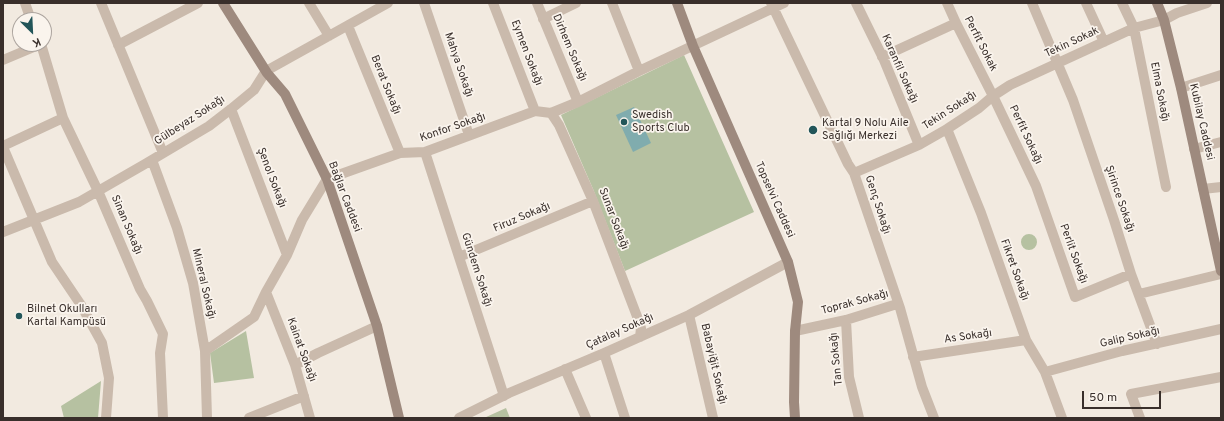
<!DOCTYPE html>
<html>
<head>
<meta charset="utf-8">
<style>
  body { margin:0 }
  #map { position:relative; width:1224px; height:421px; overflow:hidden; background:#f2eae0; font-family:Overpass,sans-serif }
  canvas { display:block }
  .frame { position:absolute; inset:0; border:4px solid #392f2b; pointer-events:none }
  .north { position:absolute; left:12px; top:12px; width:40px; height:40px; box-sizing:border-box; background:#faf4ed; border:1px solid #ada59f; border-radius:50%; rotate:156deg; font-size:11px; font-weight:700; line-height:16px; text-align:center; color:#392f2b }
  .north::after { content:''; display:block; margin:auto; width:14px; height:18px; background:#225559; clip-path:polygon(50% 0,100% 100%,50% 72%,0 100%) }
  .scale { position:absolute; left:1082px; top:391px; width:79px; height:18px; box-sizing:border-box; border:2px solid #392f2b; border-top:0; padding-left:5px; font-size:12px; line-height:14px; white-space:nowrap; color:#392f2b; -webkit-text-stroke:3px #faf4ed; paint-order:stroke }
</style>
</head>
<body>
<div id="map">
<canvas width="1224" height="421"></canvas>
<div class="frame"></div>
<div class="north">K</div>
<div class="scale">50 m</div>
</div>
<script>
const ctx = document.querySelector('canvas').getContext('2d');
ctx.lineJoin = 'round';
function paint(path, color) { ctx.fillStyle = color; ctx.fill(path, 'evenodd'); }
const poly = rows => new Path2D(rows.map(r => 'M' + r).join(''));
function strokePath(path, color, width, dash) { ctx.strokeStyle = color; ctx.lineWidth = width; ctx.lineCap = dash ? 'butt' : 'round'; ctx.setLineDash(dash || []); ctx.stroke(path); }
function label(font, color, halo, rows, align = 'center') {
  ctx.font = font + ' Overpass,sans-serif'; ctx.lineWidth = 3.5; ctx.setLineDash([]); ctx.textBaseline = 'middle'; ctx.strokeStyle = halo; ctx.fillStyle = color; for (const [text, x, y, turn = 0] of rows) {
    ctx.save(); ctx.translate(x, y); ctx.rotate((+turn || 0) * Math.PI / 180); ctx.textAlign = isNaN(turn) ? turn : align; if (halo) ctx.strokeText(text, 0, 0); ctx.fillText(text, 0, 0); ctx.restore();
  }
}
paint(poly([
  [684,55,754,212,625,271,593,189,561,115],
  '1021 242a8 8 0 1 1 16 0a8 8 0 1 1-16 0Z',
  [246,331,254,378,214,383,210,353],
  [101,381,98,418,64,418,61,406],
  [506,408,510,418,484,418]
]), '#b6c1a1');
paint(poly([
  [634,107,651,143,633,152,616,115]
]), '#80acae');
strokePath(poly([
  [25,3,31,20],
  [101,3,163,153],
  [309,3,329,36],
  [424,3,469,135],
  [493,3,535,111],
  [537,3,578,102],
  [612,3,639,71],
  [771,3,848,164,854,173,900,308,922,387,934,418],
  [856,3,884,60,919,145],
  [947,3,956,23,993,96,1036,186,1075,297,1131,274],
  [1032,3,1073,100,1114,220,1131,274,1157,344],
  [1086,3,1104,42],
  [1122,3,1134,28,1166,187],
  [543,19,576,3],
  [348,26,400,153],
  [41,44,63,118,98,191,140,289,147,301,163,334,160,353,163,418],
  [118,45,198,3],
  [882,57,956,23],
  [3,60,41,44],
  [1181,88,1221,75],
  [231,109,287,255],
  [551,113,559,125,593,201,638,319,641,328,640,337],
  [947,129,981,213,1026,340,1045,372,1062,418],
  [3,146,63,118],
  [3,147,52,262,81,305,102,343,109,378,106,418],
  [1194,149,1221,142],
  [425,152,504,396],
  [152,160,177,228,193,283,205,351,207,418],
  [854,173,919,145,947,129,979,108,993,96,1010,85,1134,28,1164,20,1177,13,1207,3],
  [1203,189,1221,187],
  [3,232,79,202,145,164,209,126,231,109,254,90,266,71,388,3],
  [459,257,593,201],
  [266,292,295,365,310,418],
  [1139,294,1221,274],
  [689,315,713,418],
  [846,320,849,377,859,418],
  [795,331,846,320,897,304],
  [205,351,254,317,266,292,287,255,302,220,327,179,400,153,425,152,535,111,551,113,578,102,639,71,784,3],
  [604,353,625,418],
  [913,357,1026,340],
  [295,365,318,353,377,326],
  [565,369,586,418],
  [1045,372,1122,351,1221,329],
  [249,418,304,396],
  [459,418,509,393,604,353,689,315,788,262],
  [1140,418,1131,394,1221,377]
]), '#cabaac', 10);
strokePath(poly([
  [223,3,267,73,285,94,327,179,377,326,399,418],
  [677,3,693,46,788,262,798,302,795,331,794,402,795,418],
  [1157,3,1164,20,1181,88,1221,271]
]), '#9e8a7e', 10);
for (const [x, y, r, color] of [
  [624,122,4,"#225559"],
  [813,130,5,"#225559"],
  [19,316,4,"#225559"]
]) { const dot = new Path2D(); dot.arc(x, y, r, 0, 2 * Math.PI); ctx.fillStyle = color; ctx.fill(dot); strokePath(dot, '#faf4ed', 1.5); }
label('11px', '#392f2b', '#faf4ed', [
  ["Tekin Sokak",1072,43,-25],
  ["Perfit Sokak",980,44,63],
  ["Dirhem Sokağı",569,48,67],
  ["Eymen Sokağı",526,53,69],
  ["Mahya Sokağı",458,65,71],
  ["Karanfil Sokağı",899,69,66],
  ["Berat Sokağı",385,85,68],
  ["Elma Sokağı",1159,92,79],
  ["Tekin Sokağı",950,111,-33],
  ["Gülbeyaz Sokağı",190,121,-33],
  ["Kubilay Caddesi",1201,122,77],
  ["Konfor Sokağı",453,128,-19],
  ["Perfit Sokağı",1025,135,65],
  ["Şenol Sokağı",271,178,69],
  ["Bağlar Caddesi",344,197,69],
  ["Şirince Sokağı",1119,199,71],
  ["Topselvi Caddesi",774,200,66],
  ["Genç Sokağı",877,205,72],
  ["Firuz Sokağı",522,218,-23],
  ["Sunar Sokağı",613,219,69],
  ["Sinan Sokağı",126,225,67],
  ["Perlit Sokağı",1073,254,70],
  ["Gündem Sokağı",476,270,72],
  ["Fikret Sokağı",1014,270,70],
  ["Mineral Sokağı",203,284,77],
  ["Toprak Sokağı",855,303,-15],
  ["Çatalay Sokağı",620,332,-24],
  ["As Sokağı",968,337,-8],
  ["Galip Sokağı",1130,338,-13],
  ["Kainat Sokağı",301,350,70],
  ["Tan Sokağı",837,359,-96],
  ["Babayiğit Sokağı",713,364,77]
]);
label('11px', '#392f2b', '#faf4ed', [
  ["Swedish",632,116],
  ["Sports Club",632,129],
  ["Kartal 9 Nolu Aile",822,124],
  ["Sağlığı Merkezi",822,137],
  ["Bilnet Okulları",27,310],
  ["Kartal Kampüsü",27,323]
], 'left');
</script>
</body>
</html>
